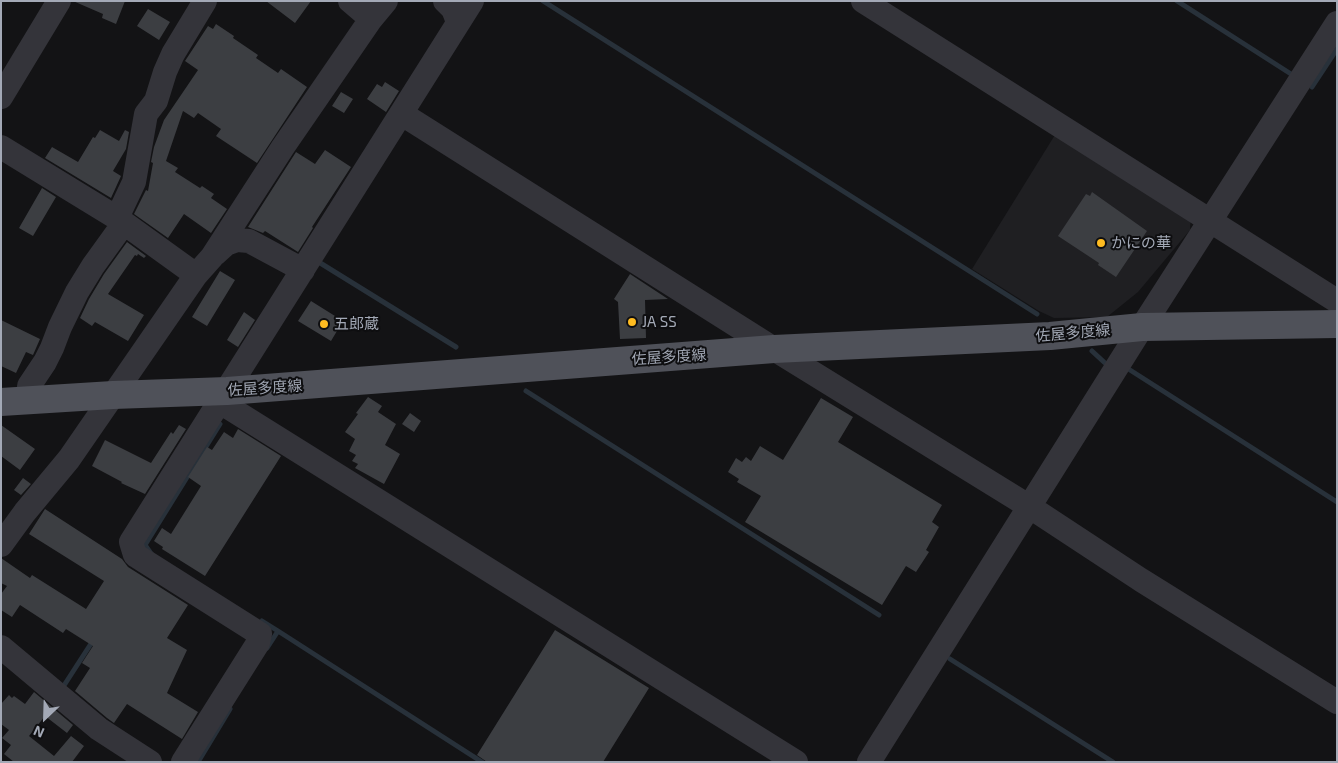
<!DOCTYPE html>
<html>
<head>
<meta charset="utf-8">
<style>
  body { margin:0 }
  #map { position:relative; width:1338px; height:763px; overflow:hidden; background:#131315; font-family:"Exo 2",sans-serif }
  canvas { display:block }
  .frame { position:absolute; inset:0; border:2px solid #a3a9b6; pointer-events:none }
  .north { position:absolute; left:20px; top:693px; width:50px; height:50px; -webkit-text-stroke:4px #0e0e10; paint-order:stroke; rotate:204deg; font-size:14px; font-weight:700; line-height:20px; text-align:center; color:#a3a9b6 }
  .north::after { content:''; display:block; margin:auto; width:18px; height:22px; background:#a3a9b6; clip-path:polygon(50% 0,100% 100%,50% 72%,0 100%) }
</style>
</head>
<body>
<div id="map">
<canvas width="1338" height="763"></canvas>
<div class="frame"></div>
<div class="north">N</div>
</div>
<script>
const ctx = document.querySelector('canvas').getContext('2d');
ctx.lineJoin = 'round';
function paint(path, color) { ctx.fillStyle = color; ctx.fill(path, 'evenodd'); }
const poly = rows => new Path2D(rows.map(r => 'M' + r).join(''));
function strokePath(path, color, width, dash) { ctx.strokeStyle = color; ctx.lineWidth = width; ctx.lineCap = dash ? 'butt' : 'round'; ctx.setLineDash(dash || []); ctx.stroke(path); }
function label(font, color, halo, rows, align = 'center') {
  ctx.font = font + ' "Exo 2","Noto Sans JP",sans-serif'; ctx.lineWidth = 4; ctx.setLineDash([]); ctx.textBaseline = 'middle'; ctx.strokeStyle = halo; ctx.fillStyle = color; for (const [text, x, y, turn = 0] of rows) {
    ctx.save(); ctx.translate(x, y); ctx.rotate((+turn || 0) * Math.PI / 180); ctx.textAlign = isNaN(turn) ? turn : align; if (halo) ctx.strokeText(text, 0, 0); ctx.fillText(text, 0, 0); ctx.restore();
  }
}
paint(poly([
  [1058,130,1191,215,1190,230,1138,292,1107,317,1054,318,1039,311,972,269]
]), '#1f1f22');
strokePath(poly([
  [543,1,1037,314],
  [1177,1,1291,74],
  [1312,87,1337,49],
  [317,261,456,347],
  [1092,351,1105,363],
  [1130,370,1337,502],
  [526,391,879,615],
  [152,555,145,545,220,424],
  [262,621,278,631,267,648],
  [278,631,482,762],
  [950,659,1113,762],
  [63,687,94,639],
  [198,762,230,709]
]), '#28313a', 5);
paint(poly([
  [73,1,125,1,116,24,102,18,103,14],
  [266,1,311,1,295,23],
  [148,9,170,22,159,40,137,26],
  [216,24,234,36,233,38,258,55,256,58,278,73,281,69,307,87,257,163,216,136,221,129,198,113,194,118,183,111,166,161,178,168,175,172,200,188,202,186,214,194,211,198,227,209,211,233,184,214,168,238,134,214,146,190,148,191,153,163,151,162,154,147,164,120,198,70,185,61,208,26,213,29],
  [385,82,399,91,386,112,367,99,377,84,382,87],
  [341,92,353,99,344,113,332,106],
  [100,130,119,141,125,130,129,132,126,149,113,171,121,176,111,198,45,158,52,147,78,162,93,137,95,138],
  [325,150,351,167,312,227,313,228,298,252,265,231,263,233,248,227,296,152,315,164],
  [42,188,56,197,33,236,19,228],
  [1092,192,1147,231,1116,277,1098,265,1099,263,1058,236,1086,194,1090,196],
  [127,242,146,256,144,258,138,254,137,256,135,255,108,294,144,315,128,341,95,322,92,326,80,318,89,299,104,274],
  [220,271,235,280,207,326,192,317],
  [630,274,668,299,645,300,646,338,620,339,618,302,614,299],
  [311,301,343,321,331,341,298,321],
  [244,312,255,320,238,347,227,340],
  [1,320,40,339,33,355,26,352,16,373,1,366],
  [368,397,382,406,378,412,396,424,385,445,400,454,384,484,355,468,358,464,352,461,356,455,349,451,355,439,345,432,358,414,356,413],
  [821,398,853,417,838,442,942,505,932,522,939,527,926,550,929,552,916,572,906,566,882,605,745,522,761,496,737,482,739,479,728,472,736,458,742,462,746,457,751,461,760,446,783,460],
  [410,413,421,421,414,432,402,424],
  [1,425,35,449,20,470,1,456],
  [179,425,186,429,145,494,121,483,122,482,92,466,105,440,151,463,171,432,173,434],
  [238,429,281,456,205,576,162,549,163,547,154,541,162,528,171,534,201,486,188,477,207,447,212,450,224,432,233,438],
  [23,478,31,484,21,495,14,490],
  [45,509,122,559,128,567,188,605,167,638,187,650,167,693,198,712,182,739,127,704,114,723,107,718,75,691,90,668,82,663,93,646,66,629,63,633,20,605,12,617,1,610,1,594,7,586,1,583,1,558,30,578,32,575,86,609,104,581,29,534],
  [555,630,649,688,603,762,487,762,477,755],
  [34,692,73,725,67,733,45,716,29,736,54,756,71,736,84,746,72,762,14,762,4,754,11,745,2,738,9,730,1,724,1,704,9,695,12,698,14,696,25,704]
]), '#3c3e42');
strokePath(poly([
  [350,1,371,19],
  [445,1,453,9,458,22],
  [863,1,1337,301],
  [1,97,59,1],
  [402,114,774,349,1030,507,1141,580,1337,702],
  [1,147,117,218,196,275],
  [117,218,134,182,146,114,156,101,165,72,173,54,205,1],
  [215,254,226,244,237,240,249,241,303,270],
  [29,400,29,386,45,362,52,348,60,327,77,292,93,266,124,223],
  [220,402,796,762],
  [1,545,25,512,69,459,196,275,212,257,283,147,371,19,386,1],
  [1,647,99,729,150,762],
  [183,762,258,643,260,634,135,555,131,542,472,1],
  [869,762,1142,327,1337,23]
]), '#34343a', 24);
strokePath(poly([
  [1,402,113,395,227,391,774,349,1050,336,1142,327,1337,324]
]), '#4f5159', 28);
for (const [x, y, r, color] of [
  [1101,243,5,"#ffbc21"],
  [632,322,5,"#ffbc21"],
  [324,324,5,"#ffbc21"]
]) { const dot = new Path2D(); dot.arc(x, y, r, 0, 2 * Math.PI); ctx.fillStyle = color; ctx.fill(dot); strokePath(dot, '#0e0e10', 2); }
label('15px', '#a3a9b6', '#0e0e10', [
  ["かにの華",1111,243],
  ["JA SS",642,322],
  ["五郎蔵",334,324]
], 'left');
label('15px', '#a3a9b6', '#0e0e10', [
  ["佐屋多度線",1073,333,-5],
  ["佐屋多度線",669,357,-4],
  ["佐屋多度線",265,388,-4]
]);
</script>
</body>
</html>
